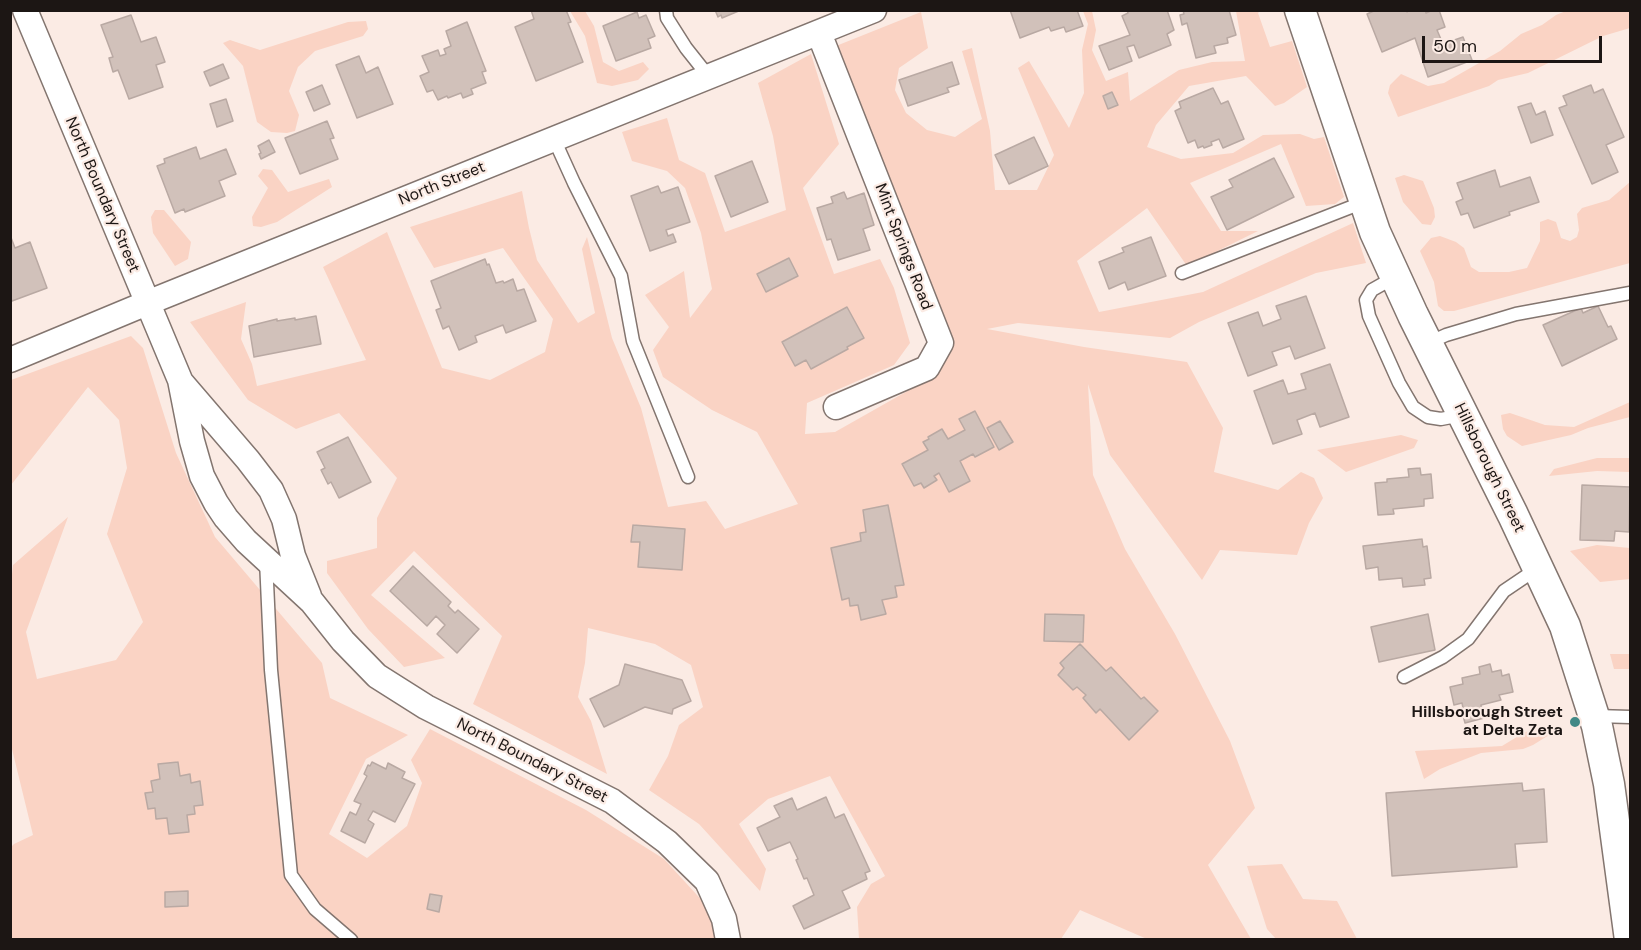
<!DOCTYPE html>
<html>
<head>
<meta charset="utf-8">
<style>
  body { margin:0 }
  #map { position:relative; width:1641px; height:950px; overflow:hidden; background:#fbebe4; font-family:"DM Sans",sans-serif }
  canvas { display:block }
  .frame { position:absolute; inset:0; border:12px solid #1c1614; pointer-events:none }
  .scale { position:absolute; left:1422px; top:36px; width:180px; height:27px; box-sizing:border-box; border:3px solid #1c1614; border-top:0; padding-left:8px; font-size:18px; line-height:21px; white-space:nowrap; color:#1c1614; -webkit-text-stroke:4px #fbebe4; paint-order:stroke }
</style>
</head>
<body>
<div id="map">
<canvas width="1641" height="950"></canvas>
<div class="frame"></div>
<div class="scale">50 m</div>
</div>
<script>
const ctx = document.querySelector('canvas').getContext('2d');
ctx.lineJoin = 'round';
function paint(path, color) { ctx.fillStyle = color; ctx.fill(path, 'evenodd'); }
const poly = rows => new Path2D(rows.map(r => 'M' + r).join(''));
function strokePath(path, color, width, dash) { ctx.strokeStyle = color; ctx.lineWidth = width; ctx.lineCap = dash ? 'butt' : 'round'; ctx.setLineDash(dash || []); ctx.stroke(path); }
function label(font, color, halo, rows, align = 'center') {
  ctx.font = font + ' "DM Sans",sans-serif'; ctx.lineWidth = 4.5; ctx.setLineDash([]); ctx.textBaseline = 'middle'; ctx.strokeStyle = halo; ctx.fillStyle = color; for (const [text, x, y, turn = 0] of rows) {
    ctx.save(); ctx.translate(x, y); ctx.rotate((+turn || 0) * Math.PI / 180); ctx.textAlign = isNaN(turn) ? turn : align; if (halo) ctx.strokeText(text, 0, 0); ctx.fillText(text, 0, 0); ctx.restore();
  }
}
paint(poly([
  [570,11,585,11,594,26,603,62,619,71,643,62,649,69,638,80,612,86,597,83,585,36],
  [1083,11,1092,11,1096,30,1092,50,1106,81,1128,72,1130,101,1179,70,1212,62,1245,61,1236,11,1260,11,1258,13,1270,47,1292,41,1307,87,1284,103,1275,106,1246,76,1189,86,1156,125,1147,147,1181,159,1233,153,1263,135,1300,134,1314,139,1324,137,1344,197,1335,204,1306,206,1281,144,1190,183,1221,231,1258,231,1187,266,1147,208,1077,261,1099,312,1203,292,1353,223,1366,263,1316,273,1199,322,1170,338,1018,323,987,329,1084,347,1187,362,1223,428,1214,472,1278,490,1301,472,1314,478,1323,498,1309,523,1297,555,1220,550,1202,580,1110,455,1088,384,1093,475,1125,549,1175,634,1230,741,1255,808,1208,865,1251,939,1147,939,1080,910,1061,939,859,939,857,907,871,884,885,876,830,776,768,799,739,824,766,869,760,891,699,824,649,790,668,756,679,725,703,707,691,665,655,644,588,628,585,663,578,697,591,721,607,774,473,704,502,636,414,551,371,595,445,658,404,667,368,629,327,573,327,561,377,548,377,518,397,478,339,413,296,429,248,400,190,322,246,302,241,339,252,364,257,386,366,360,323,267,387,232,442,368,490,380,545,352,553,319,503,248,434,268,410,227,522,191,529,228,537,260,578,323,595,313,582,249,587,237,612,338,641,408,668,507,706,501,725,529,798,504,757,432,712,410,663,377,653,350,669,327,645,295,684,271,690,318,712,289,701,233,685,188,667,171,632,161,622,132,667,118,679,160,705,173,725,232,786,210,773,136,758,83,811,54,839,144,803,188,834,274,880,259,894,288,910,343,894,365,807,403,805,434,835,432,934,376,944,360,836,46,921,12,928,48,899,68,895,90,906,113,927,130,955,137,982,119,962,51,972,48,990,131,995,190,1037,190,1054,155,1018,68,1029,61,1069,128,1084,93,1082,50,1088,24],
  [1566,11,1630,11,1630,28,1603,36,1528,73,1498,80,1489,86,1398,117,1388,93,1390,85,1401,74,1428,86,1444,83,1500,51,1521,34,1542,25,1556,15],
  [366,21,368,29,363,36,315,51,298,67,289,91,299,115,295,131,287,133,271,132,257,122,243,66,223,43,230,40,260,50,348,22],
  [263,169,272,170,288,192,329,179,332,187,277,222,261,227,253,226,252,217,268,188,258,176],
  [1404,175,1423,181,1434,208,1435,217,1431,225,1422,224,1403,202,1395,178],
  [1630,182,1630,263,1454,311,1444,311,1438,306,1434,282,1420,251,1431,238,1440,236,1456,242,1464,248,1471,267,1479,272,1509,272,1527,268,1540,241,1540,222,1548,219,1556,222,1561,238,1570,241,1577,237,1579,230,1577,214,1582,208,1609,200],
  [155,210,164,210,191,242,188,259,175,266,153,233,151,217],
  [131,336,143,348,176,453,215,537,322,663,330,698,408,735,366,759,329,834,367,858,407,826,422,783,411,760,430,729,586,810,664,859,708,907,715,939,11,939,11,847,14,844,33,835,11,745,10,593,13,565,68,517,26,632,37,679,116,660,143,622,107,534,127,468,119,420,88,387,11,485,11,380],
  [1630,402,1630,417,1588,428,1571,435,1522,446,1507,436,1503,429,1501,415,1510,413,1545,425,1574,427],
  [1401,435,1418,440,1414,448,1346,472,1317,450],
  [1597,458,1630,458,1630,472,1597,471,1549,476,1554,469],
  [1597,545,1630,548,1630,579,1600,582,1570,551],
  [1610,654,1630,654,1630,669,1614,669],
  [1552,728,1549,735,1533,745,1523,749,1481,753,1440,769,1424,779,1415,751,1502,746,1525,732],
  [1282,864,1303,899,1337,901,1357,939,1276,939,1267,929,1247,866]
]), '#fad3c4');
const building = poly([
  [531,10,566,10,571,22,568,23,583,62,536,81,515,27,534,19,531,10],
  [715,10,741,10,722,18,721,15,718,17,715,10],
  [1010,10,1077,10,1083,26,1066,32,1064,27,1051,31,1049,27,1020,38,1010,10],
  [1127,10,1167,10,1174,30,1167,34,1171,45,1139,58,1134,45,1127,47,1132,61,1109,70,1099,46,1130,35,1122,16,1128,13,1127,10],
  [1183,10,1229,10,1236,35,1227,38,1228,43,1214,46,1216,53,1196,58,1187,23,1182,25,1180,15,1184,14,1183,10],
  [1376,10,1406,10,1407,12,1410,10,1425,10,1426,13,1433,10,1439,10,1445,27,1437,30,1443,44,1463,37,1472,60,1428,77,1415,38,1382,52,1367,14,1376,10],
  [637,12,639,18,646,15,655,36,648,39,651,48,616,61,603,26,637,12],
  [131,15,141,42,156,37,165,62,156,65,163,87,129,99,118,70,113,72,109,58,113,57,101,25,131,15],
  [467,22,486,71,482,72,486,83,471,89,473,94,463,98,461,93,448,98,447,96,438,100,433,90,427,92,420,76,429,72,422,56,438,50,440,56,446,54,444,49,451,46,446,31,467,22],
  [359,56,366,73,378,67,393,104,357,118,336,65,359,56],
  [952,62,959,84,947,88,949,92,908,106,899,80,952,62],
  [223,64,229,78,210,86,204,72,223,64],
  [322,85,330,104,314,111,306,92,322,85],
  [1591,85,1594,93,1603,89,1624,137,1606,145,1618,172,1592,184,1559,108,1567,105,1563,96,1591,85],
  [1213,88,1221,104,1228,101,1244,139,1223,148,1219,139,1211,142,1212,145,1204,148,1203,146,1198,148,1195,140,1188,143,1175,111,1181,108,1179,102,1213,88],
  [1112,92,1118,105,1108,109,1103,96,1112,92],
  [226,99,233,121,217,127,210,104,226,99],
  [1531,103,1536,115,1545,111,1553,135,1531,143,1518,107,1531,103],
  [327,121,334,138,330,139,338,159,300,174,285,138,327,121],
  [1034,137,1048,166,1009,184,995,155,1034,137],
  [269,140,275,152,261,159,259,154,261,153,258,146,269,140],
  [196,147,200,159,226,149,236,174,219,181,225,196,185,212,184,209,175,213,157,166,165,163,164,159,196,147],
  [1274,158,1294,197,1227,230,1211,197,1233,187,1229,180,1274,158],
  [752,161,768,202,731,217,715,176,752,161],
  [1495,170,1500,187,1530,177,1539,202,1509,212,1510,215,1474,228,1468,213,1461,215,1456,202,1463,199,1457,183,1495,170],
  [658,186,661,193,678,187,690,222,666,230,668,236,673,234,676,242,650,251,631,196,658,186],
  [844,192,847,199,864,193,874,225,863,229,870,250,838,260,831,239,827,240,817,208,833,203,831,197,844,192],
  [10,235,15,248,30,242,47,288,12,301,10,296,10,235],
  [1151,237,1166,276,1128,290,1125,282,1109,289,1099,262,1124,252,1122,248,1151,237],
  [789,258,798,276,766,292,757,274,789,258],
  [485,259,487,265,489,264,496,283,503,281,504,283,513,279,517,291,524,289,536,321,506,333,503,325,475,336,477,342,459,350,449,326,443,329,436,310,441,308,431,281,485,259],
  [1306,296,1325,348,1295,359,1290,346,1272,352,1277,365,1248,376,1228,323,1258,312,1263,326,1281,319,1276,306,1306,296],
  [1598,306,1608,327,1611,326,1617,339,1562,366,1543,325,1581,308,1583,313,1598,306],
  [847,307,864,338,847,347,848,349,811,369,806,360,795,366,782,342,847,307],
  [316,316,321,344,254,357,249,326,277,319,277,321,295,318,295,320,316,316],
  [1330,364,1349,417,1320,427,1315,413,1297,420,1302,434,1273,444,1254,391,1283,380,1288,394,1306,389,1301,374,1330,364],
  [975,411,994,447,975,457,973,454,960,461,970,481,949,492,939,473,934,476,937,480,924,488,921,483,914,486,902,464,928,450,923,442,929,439,928,437,942,429,948,439,965,430,959,419,975,411],
  [1000,421,1013,442,999,450,987,428,1000,421],
  [348,437,371,482,339,498,331,482,328,484,321,470,325,468,317,452,348,437],
  [1420,468,1421,475,1431,474,1433,498,1424,499,1424,506,1393,509,1394,514,1378,515,1375,483,1387,482,1387,479,1409,477,1408,469,1420,468],
  [1582,485,1630,487,1629,532,1615,531,1614,541,1580,540,1582,485],
  [888,505,904,585,895,586,897,597,882,600,886,614,861,620,858,605,850,606,849,598,842,600,831,548,861,541,860,533,866,532,863,510,888,505],
  [633,525,685,529,682,570,638,567,640,542,631,542,633,525],
  [1422,539,1423,547,1427,546,1431,578,1424,579,1425,585,1403,587,1402,578,1379,580,1378,567,1366,569,1363,546,1422,539],
  [413,566,451,602,448,606,455,613,458,610,479,629,457,653,437,634,445,625,436,616,427,626,390,591,413,566],
  [1045,614,1084,615,1083,642,1044,641,1045,614],
  [1428,614,1435,650,1379,662,1371,627,1428,614],
  [1080,644,1106,671,1111,667,1141,699,1144,697,1158,711,1129,740,1100,709,1096,713,1083,698,1086,695,1077,687,1073,690,1058,675,1064,668,1060,663,1080,644],
  [625,664,682,680,691,701,673,709,672,714,645,707,604,727,590,699,619,685,625,664],
  [1490,664,1492,672,1501,670,1502,676,1509,674,1513,692,1499,695,1501,700,1481,705,1484,718,1465,723,1461,708,1463,708,1462,703,1454,705,1450,687,1463,684,1462,678,1480,674,1479,667,1490,664],
  [178,762,180,776,190,774,191,783,200,781,203,805,194,806,195,814,187,815,189,832,169,834,167,818,156,819,155,808,148,809,145,793,153,792,151,781,160,779,158,764,178,762],
  [372,762,386,769,388,763,405,772,402,778,415,784,395,822,373,811,368,820,374,824,365,843,341,831,350,812,356,815,361,804,354,801,367,776,364,774,368,765,370,766,372,762],
  [1522,783,1523,791,1544,789,1547,842,1515,844,1517,867,1392,876,1386,793,1522,783],
  [826,797,835,818,844,814,870,871,865,873,867,879,842,891,850,908,804,929,793,906,814,895,807,878,804,879,796,860,798,859,790,842,768,851,757,828,780,817,774,806,792,798,797,810,826,797],
  [188,891,188,906,165,907,165,892,188,891],
  [430,894,442,896,439,912,427,909,430,894]
]);
paint(building, '#d1c1ba');
strokePath(building, '#b9a9a3', 1.5);
const service = poly([
  [666,10,667,18,686,48,709,77],
  [554,139,574,183,621,276,633,341,688,477],
  [1182,273,1364,202],
  [1395,277,1372,290,1366,300,1369,316,1399,383,1413,407,1428,417,1441,419,1462,415],
  [1428,343,1446,335,1516,314,1630,293],
  [266,560,271,670,291,875,315,909,351,940],
  [1404,677,1443,657,1468,639,1504,591,1538,568],
  [1596,716,1630,717]
]);
const minor = poly([
  [25,10,180,380,192,441,202,476,216,503,226,518,246,541,312,602,343,641,377,676,426,707,612,801,667,842,707,881,724,919,728,940],
  [819,33,941,343,927,368,836,407],
  [10,360,147,303,874,10],
  [181,382,248,460,271,490,284,519,293,556,309,596]
]);
const tertiary = poly([
  [1300,10,1375,232,1413,315,1513,515,1565,626,1597,726,1609,784,1630,940]
]);
strokePath(service, '#83756f', 15);
strokePath(minor, '#83756f', 27);
strokePath(tertiary, '#83756f', 33);
strokePath(service, '#fff', 12);
strokePath(minor, '#fff', 24);
strokePath(tertiary, '#fff', 30);
for (const [x, y, r, color] of [
  [1575,722,6,"#418986"]
]) { const dot = new Path2D(); dot.arc(x, y, r, 0, 2 * Math.PI); ctx.fillStyle = color; ctx.fill(dot); strokePath(dot, '#fbebe4', 2); }
label('16px', '#1c1614', '#fbebe4', [
  ["North Street",442,184,-22],
  ["North Boundary Street",102,195,67],
  ["Mint Springs Road",903,247,69],
  ["Hillsborough Street",1489,468,64],
  ["North Boundary Street",532,761,27]
]);
label('bold 16px', '#1c1614', '#fbebe4', [
  ["Hillsborough Street",1563,713],
  ["at Delta Zeta",1563,731]
], 'right');
</script>
</body>
</html>
